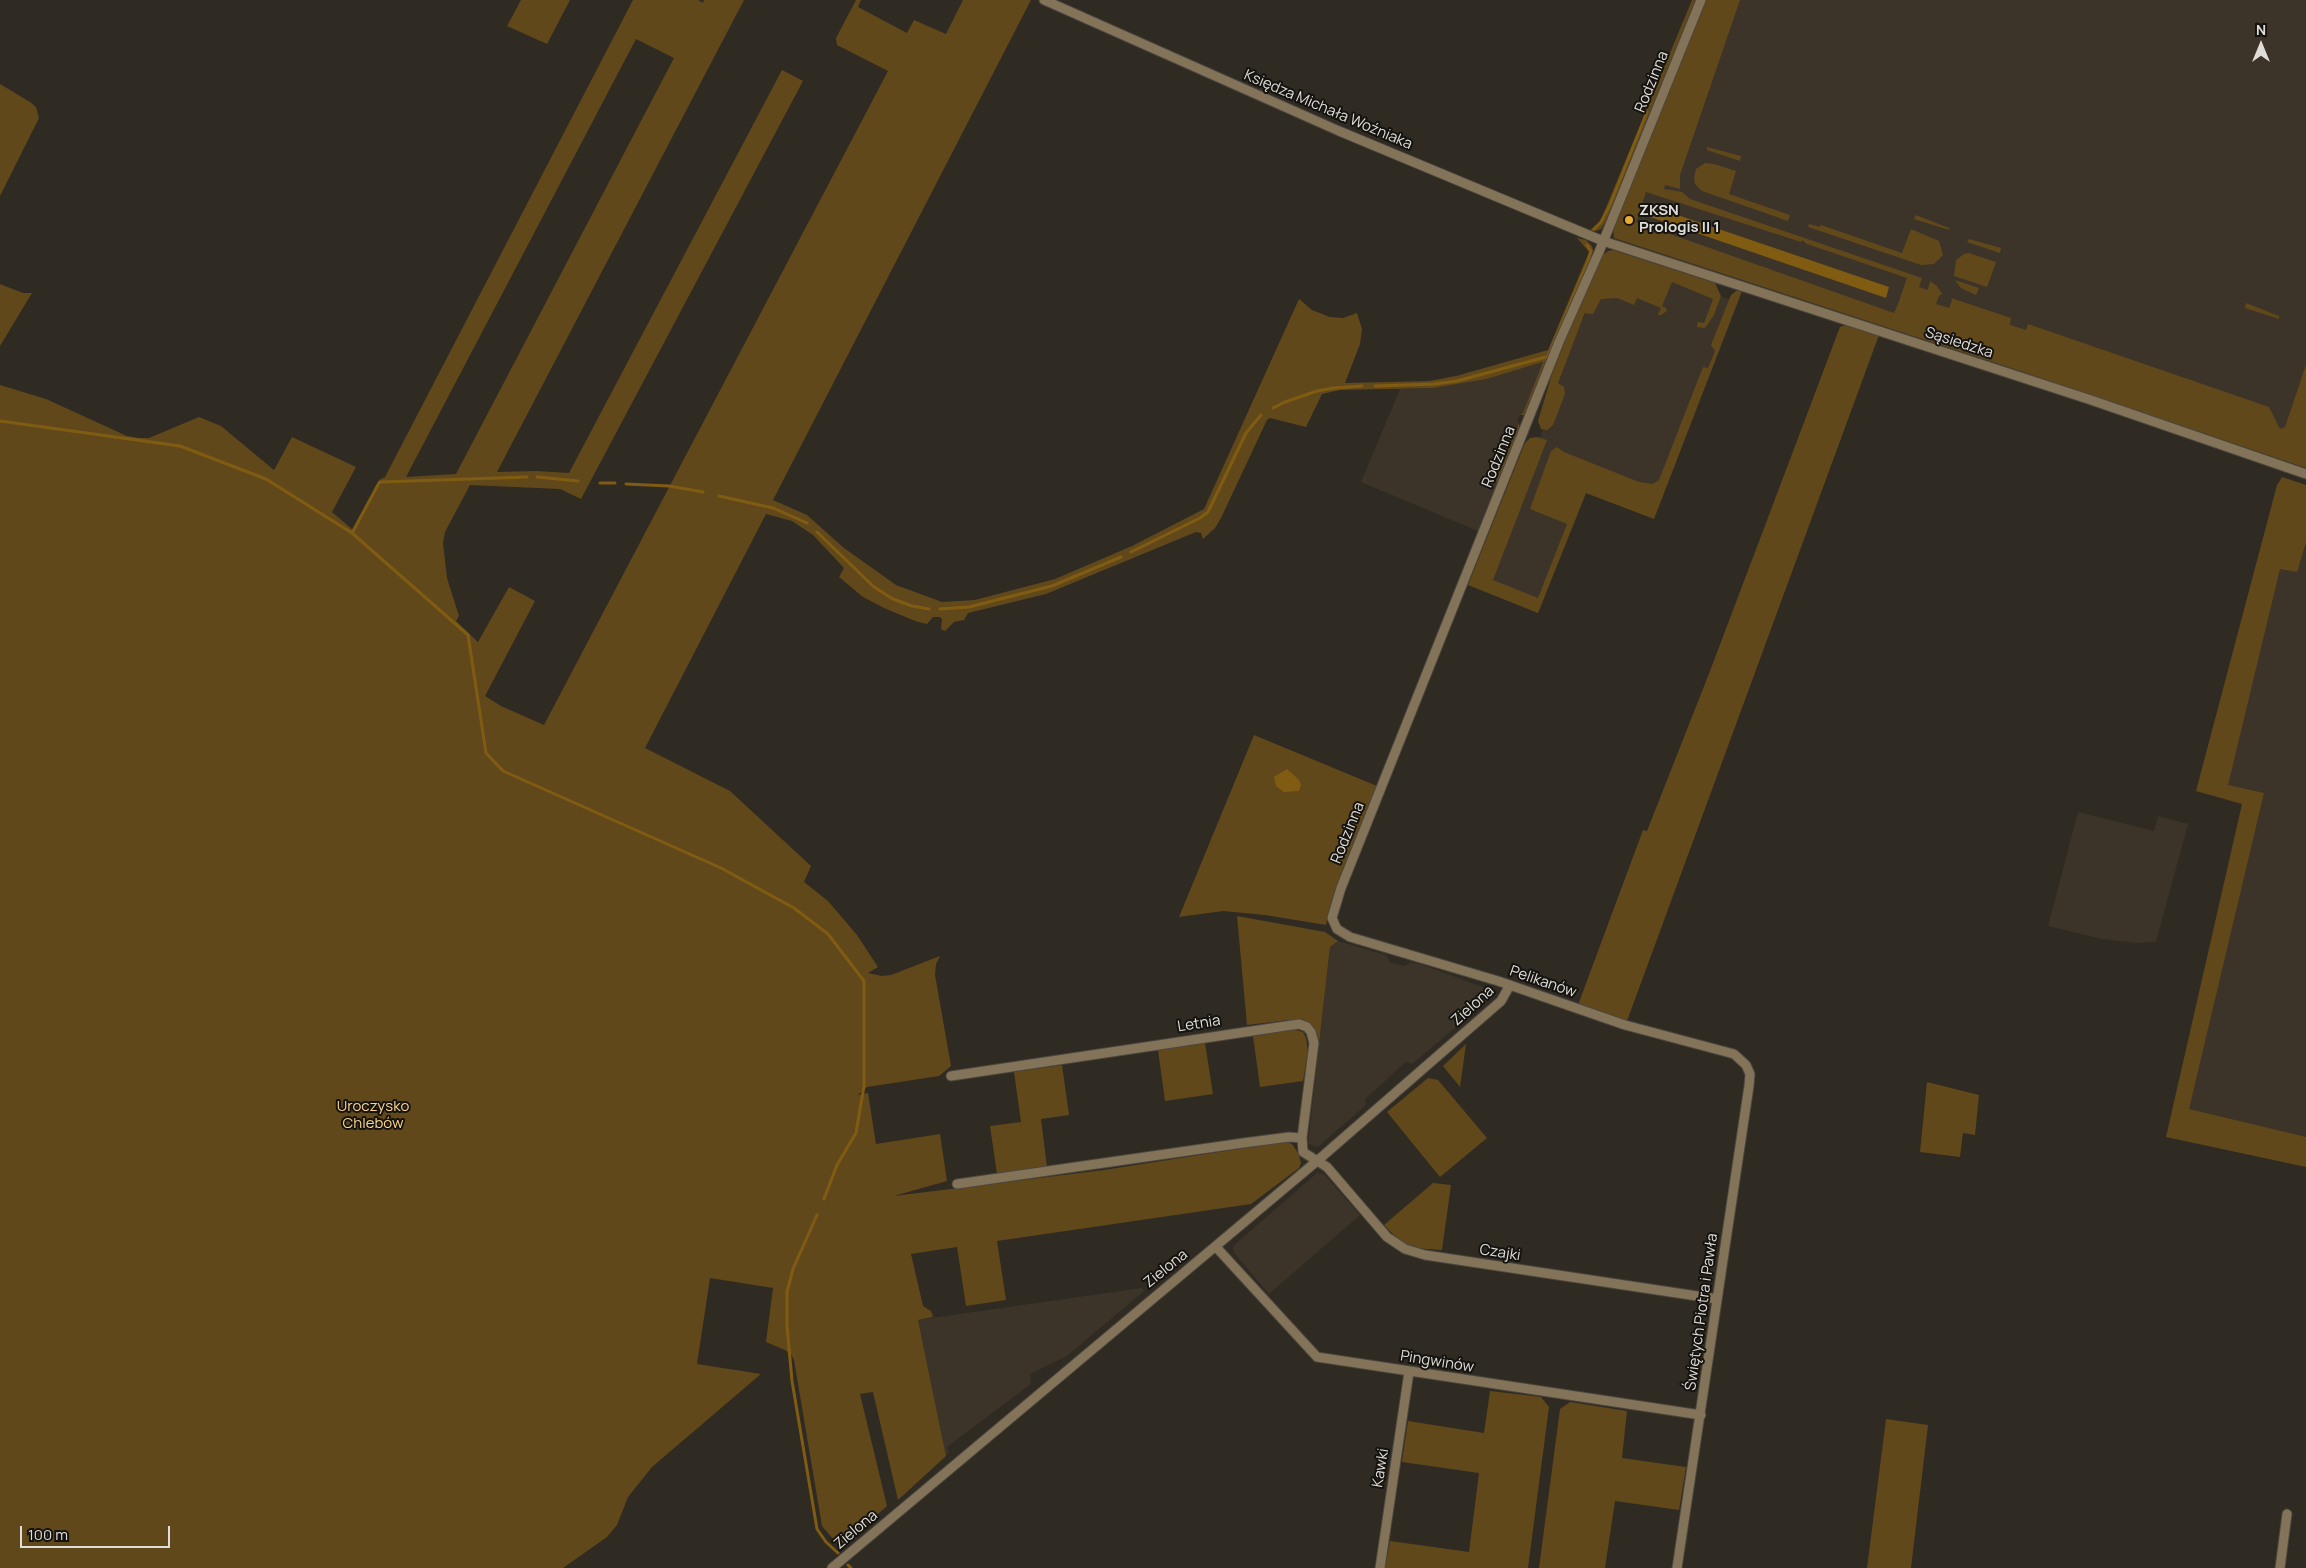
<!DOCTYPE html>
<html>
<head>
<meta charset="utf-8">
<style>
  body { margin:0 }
  #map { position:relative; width:2306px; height:1568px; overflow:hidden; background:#2f2a22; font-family:Manrope,sans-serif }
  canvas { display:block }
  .north { position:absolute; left:2236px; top:20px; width:50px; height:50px; -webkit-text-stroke:4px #15130f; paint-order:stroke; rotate:0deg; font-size:14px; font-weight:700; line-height:20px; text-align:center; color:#e0ddd8 }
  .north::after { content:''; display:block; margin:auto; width:18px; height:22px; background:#e0ddd8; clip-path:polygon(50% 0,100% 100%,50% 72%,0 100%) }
  .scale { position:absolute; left:20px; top:1526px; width:150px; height:22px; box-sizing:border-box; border:2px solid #e0ddd8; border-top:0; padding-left:6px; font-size:15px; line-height:18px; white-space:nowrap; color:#e0ddd8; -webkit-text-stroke:4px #15130f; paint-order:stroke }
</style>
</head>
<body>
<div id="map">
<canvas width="2306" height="1568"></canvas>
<div class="north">N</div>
<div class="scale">100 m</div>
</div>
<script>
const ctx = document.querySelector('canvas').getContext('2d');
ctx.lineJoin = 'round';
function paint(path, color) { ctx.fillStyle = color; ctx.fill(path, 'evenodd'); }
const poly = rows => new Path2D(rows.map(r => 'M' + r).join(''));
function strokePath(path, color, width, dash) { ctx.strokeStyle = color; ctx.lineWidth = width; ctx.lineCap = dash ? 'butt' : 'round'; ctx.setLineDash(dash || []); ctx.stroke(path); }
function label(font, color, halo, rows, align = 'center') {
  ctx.font = font + ' Manrope,sans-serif'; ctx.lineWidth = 4; ctx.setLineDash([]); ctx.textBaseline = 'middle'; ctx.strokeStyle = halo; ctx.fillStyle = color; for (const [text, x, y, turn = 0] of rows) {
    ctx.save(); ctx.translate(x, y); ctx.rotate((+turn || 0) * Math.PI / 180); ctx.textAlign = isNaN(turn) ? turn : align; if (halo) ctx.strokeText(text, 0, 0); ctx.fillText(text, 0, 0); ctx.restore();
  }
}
paint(poly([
  [1714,0,2306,0,2306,462,1630,223,1635,212,1629,209],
  [1608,259,1738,302,1654,519,1586,493,1538,613,1473,587,1531,442,1540,437,1543,429,1541,418],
  [1544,362,1523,414,1520,414,1517,422,1518,426,1496,481,1498,482,1480,532,1361,482,1400,389,1433,388,1487,379],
  [2306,516,2306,1150,2174,1114,2244,803,2206,792,2265,569],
  [2078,812,2154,831,2158,816,2188,824,2156,942,2136,943,2102,939,2048,926],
  [1338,941,1386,955,1390,962,1404,966,1411,962,1423,965,1491,990,1492,997,1412,1064,1406,1062,1365,1099,1366,1105,1318,1147,1308,1144,1330,947],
  [1317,1173,1324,1174,1360,1215,1269,1294,1234,1253,1233,1246],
  [1142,1288,1144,1291,1067,1356,1030,1374,1031,1384,947,1447,949,1452,946,1456,918,1320]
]), '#3c3428');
paint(poly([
  [521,0,570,0,547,44,507,26],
  [633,0,698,0,703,3,704,0,744,0,497,472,536,471,569,473,782,70,803,81,581,499,560,489,470,485,445,532,443,543,447,578,459,616,456,621,478,642,509,587,535,601,485,696,501,706,544,725,888,71,837,45,836,38,856,0,861,0,858,7,907,33,914,20,946,34,963,0,1031,0,773,500,807,515,844,548,896,585,942,602,975,600,1055,579,1132,546,1204,509,1299,299,1312,310,1330,317,1343,318,1357,313,1362,329,1360,344,1345,383,1429,381,1456,376,1548,350,1589,252,1577,238,1586,240,1592,246,1593,250,1588,268,1531,403,1524,415,1520,415,1523,413,1543,362,1487,379,1433,388,1340,390,1322,394,1306,427,1270,418,1267,420,1221,518,1215,528,1203,539,1201,533,1196,532,1046,594,968,613,964,620,954,622,945,631,941,629,942,619,940,617,933,617,927,624,915,621,884,608,863,597,839,577,844,568,813,535,792,521,766,514,645,748,730,791,811,866,804,882,828,901,857,935,878,967,868,973,882,976,891,975,940,956,936,964,935,975,951,1066,939,1076,867,1087,858,1095,868,1093,876,1144,940,1134,947,1181,894,1196,1104,1170,1276,1143,1288,1142,1293,1145,1299,1155,1301,1163,1299,1168,1251,1204,997,1241,1006,1300,966,1306,957,1247,911,1254,923,1306,931,1311,933,1317,918,1320,946,1456,898,1500,873,1392,860,1394,887,1506,840,1547,822,1526,794,1360,791,1354,785,1350,766,1342,773,1288,710,1278,697,1364,761,1374,652,1467,628,1497,617,1525,607,1537,563,1568,0,1568,0,385,46,399,127,436,139,438,149,438,199,417,221,426,274,470,292,437,356,467,332,512,353,530,379,480,385,477],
  [636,39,674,58,456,474,406,477],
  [1692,0,1696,0,1606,221,1601,229,1592,232,1590,230,1600,222],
  [1705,0,1740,0,1680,175,1680,189,1665,185,1664,189,1682,192,1690,199,1922,278,1919,287,1928,290,1930,281,1937,286,1942,294,1939,296,1936,304,1949,308,1952,300,1951,298,2011,318,2010,325,2026,330,2028,324,2269,407,2280,429,2285,427,2306,365,2306,468,2011,368,1614,238,1613,226],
  [1646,192,1801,242,1802,240,1807,244,1907,278,1898,304,1894,313,1636,222],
  [0,84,30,102,36,107,39,118,0,196],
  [1707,147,1741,156,1740,161,1707,150],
  [1705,163,1714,164,1736,171,1729,194,1790,215,1788,221,1702,191,1695,184,1694,178,1696,169],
  [1916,215,1949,228,1949,230,1914,219],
  [1809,224,1820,227,1821,225,1902,253,1911,229,1939,241,1943,255,1934,264,1921,265,1808,227],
  [1969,239,2001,248,2000,253,1967,242],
  [1613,250,1715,283,1721,296,1714,315,1705,328,1697,327,1698,322,1704,323,1713,299,1672,282,1662,306,1666,308,1667,311,1661,315,1658,315,1661,308,1637,298,1634,305,1617,298,1601,299,1593,314,1585,313,1584,315,1558,383,1564,387,1565,394,1553,425,1547,430,1541,429,1538,421,1552,374,1566,339,1603,255,1608,251],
  [1969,253,1996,262,1987,287,1954,276,1956,260,1964,254],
  [1955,280,1979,288,1976,295,1961,288],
  [0,284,23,293,32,293,0,346],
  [1736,291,1742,291,1654,519,1586,493,1538,613,1468,585,1525,443,1530,438,1537,437,1547,440,1493,580,1538,598,1567,524,1530,509,1551,451,1557,447,1564,452,1639,482,1653,484,1659,480,1703,367,1708,368,1715,351,1711,345,1731,295],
  [2246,303,2279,316,2279,319,2245,308],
  [1845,325,1879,335,1627,1021,1578,1005,1643,830,1647,831,1710,671,1840,327],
  [1517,422,1521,428,1499,483,1496,481,1518,426],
  [2282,477,2306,485,2306,542,2297,572,2280,569,2228,785,2264,793,2189,1109,2306,1137,2306,1167,2166,1137,2242,804,2196,791,2277,485],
  [1254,735,1377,786,1330,906,1326,925,1265,915,1223,911,1179,917],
  [1237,916,1325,932,1338,941,1330,947,1319,1044,1315,1031,1302,1021,1289,1020,1247,1025],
  [1293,1029,1303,1032,1306,1038,1308,1052,1303,1081,1260,1087,1253,1036],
  [1205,1043,1213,1094,1165,1101,1158,1050],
  [1466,1044,1460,1087,1443,1066],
  [1062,1065,1069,1115,1041,1119,1047,1167,997,1174,990,1126,1021,1122,1014,1072],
  [1428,1078,1438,1080,1487,1138,1440,1177,1387,1112],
  [1927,1082,1979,1095,1975,1135,1963,1133,1960,1157,1920,1152],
  [1433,1183,1451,1185,1442,1250,1413,1248,1399,1240,1384,1225],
  [1490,1391,1541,1397,1549,1407,1528,1568,1385,1568,1390,1541,1469,1552,1479,1473,1402,1462,1408,1421,1484,1433],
  [1570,1402,1627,1411,1622,1458,1686,1467,1679,1510,1615,1501,1605,1568,1539,1568,1560,1409],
  [1886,1419,1928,1425,1911,1568,1867,1568]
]), '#61481b');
paint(poly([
  [1654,207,1889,287,1886,298,1650,217],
  [1287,769,1299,780,1301,785,1299,791,1284,792,1276,786,1274,777]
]), '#805c13');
strokePath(poly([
  [1594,229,1601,222,1610,205,1647,112],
  [1548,356,1588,261,1591,251,1587,245],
  [1375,386,1434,384,1457,381,1546,357],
  [1273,408,1285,402,1317,391,1334,388,1362,386],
  [0,421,180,446,266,479,352,533,468,635,486,753,503,771,721,868,794,908,828,934,864,981,864,1086,856,1133,837,1165,824,1199],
  [537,477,578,481],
  [600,483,615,483],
  [626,484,669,486,703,492],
  [719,496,773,508,807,523],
  [817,532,874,587,893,599,912,606,929,609],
  [352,533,379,483,381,482,527,477],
  [1131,552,1200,518,1208,512,1246,433,1261,415],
  [940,609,969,607,1052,586,1121,557],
  [817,1215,793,1269,787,1292,787,1326,792,1381,817,1529,826,1542,838,1553],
  [848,1565,851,1568]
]), '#805c13', 3);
const minor = poly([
  [1044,0,1339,131,1603,241,2091,400,2306,474],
  [951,1076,1299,1024,1307,1027,1311,1032,1314,1043,1302,1138,1303,1152,1327,1167,1387,1237,1405,1249,1425,1255,1717,1299],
  [957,1184,1243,1143,1289,1137,1302,1138],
  [1216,1247,1317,1357,1701,1415],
  [832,1568,1317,1161,1501,1001,1510,985],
  [1380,1568,1409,1372],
  [1677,1568,1749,1086,1750,1074,1746,1065,1734,1054,1625,1025,1498,981,1350,937,1337,929,1332,918,1341,888,1559,342,1599,252,1701,0],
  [2280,1568,2287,1514]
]);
strokePath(minor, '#4b473f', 11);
strokePath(minor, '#837359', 9);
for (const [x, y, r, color] of [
  [1629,220,5,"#e7ac37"]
]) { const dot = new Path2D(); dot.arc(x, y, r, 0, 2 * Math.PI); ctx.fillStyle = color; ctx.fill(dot); strokePath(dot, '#15130f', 2); }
label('15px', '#e0ddd8', '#15130f', [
  ["Rodzinna",1652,82,-68],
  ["Księdza Michała Woźniaka",1328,110,23],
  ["Sąsiedzka",1959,343,18],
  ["Rodzinna",1499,457,-68],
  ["Rodzinna",1348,833,-68],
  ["Pelikanów",1543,982,19],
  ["Zielona",1473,1006,-42],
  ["Letnia",1199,1024,-9],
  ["Czajki",1500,1253,9],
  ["Zielona",1166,1269,-39],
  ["Świętych Piotra i Pawła",1702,1312,-82],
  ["Pingwinów",1437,1362,9],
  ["Kawki",1381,1468,-81],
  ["Zielona",856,1530,-40]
]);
label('bold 15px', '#e0ddd8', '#15130f', [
  ["ZKSN",1639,211],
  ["Prologis II 1",1639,228]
], 'left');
label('15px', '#fed48d', '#15130f', [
  ["Uroczysko",373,1107],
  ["Chlebów",373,1124]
]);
</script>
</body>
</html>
